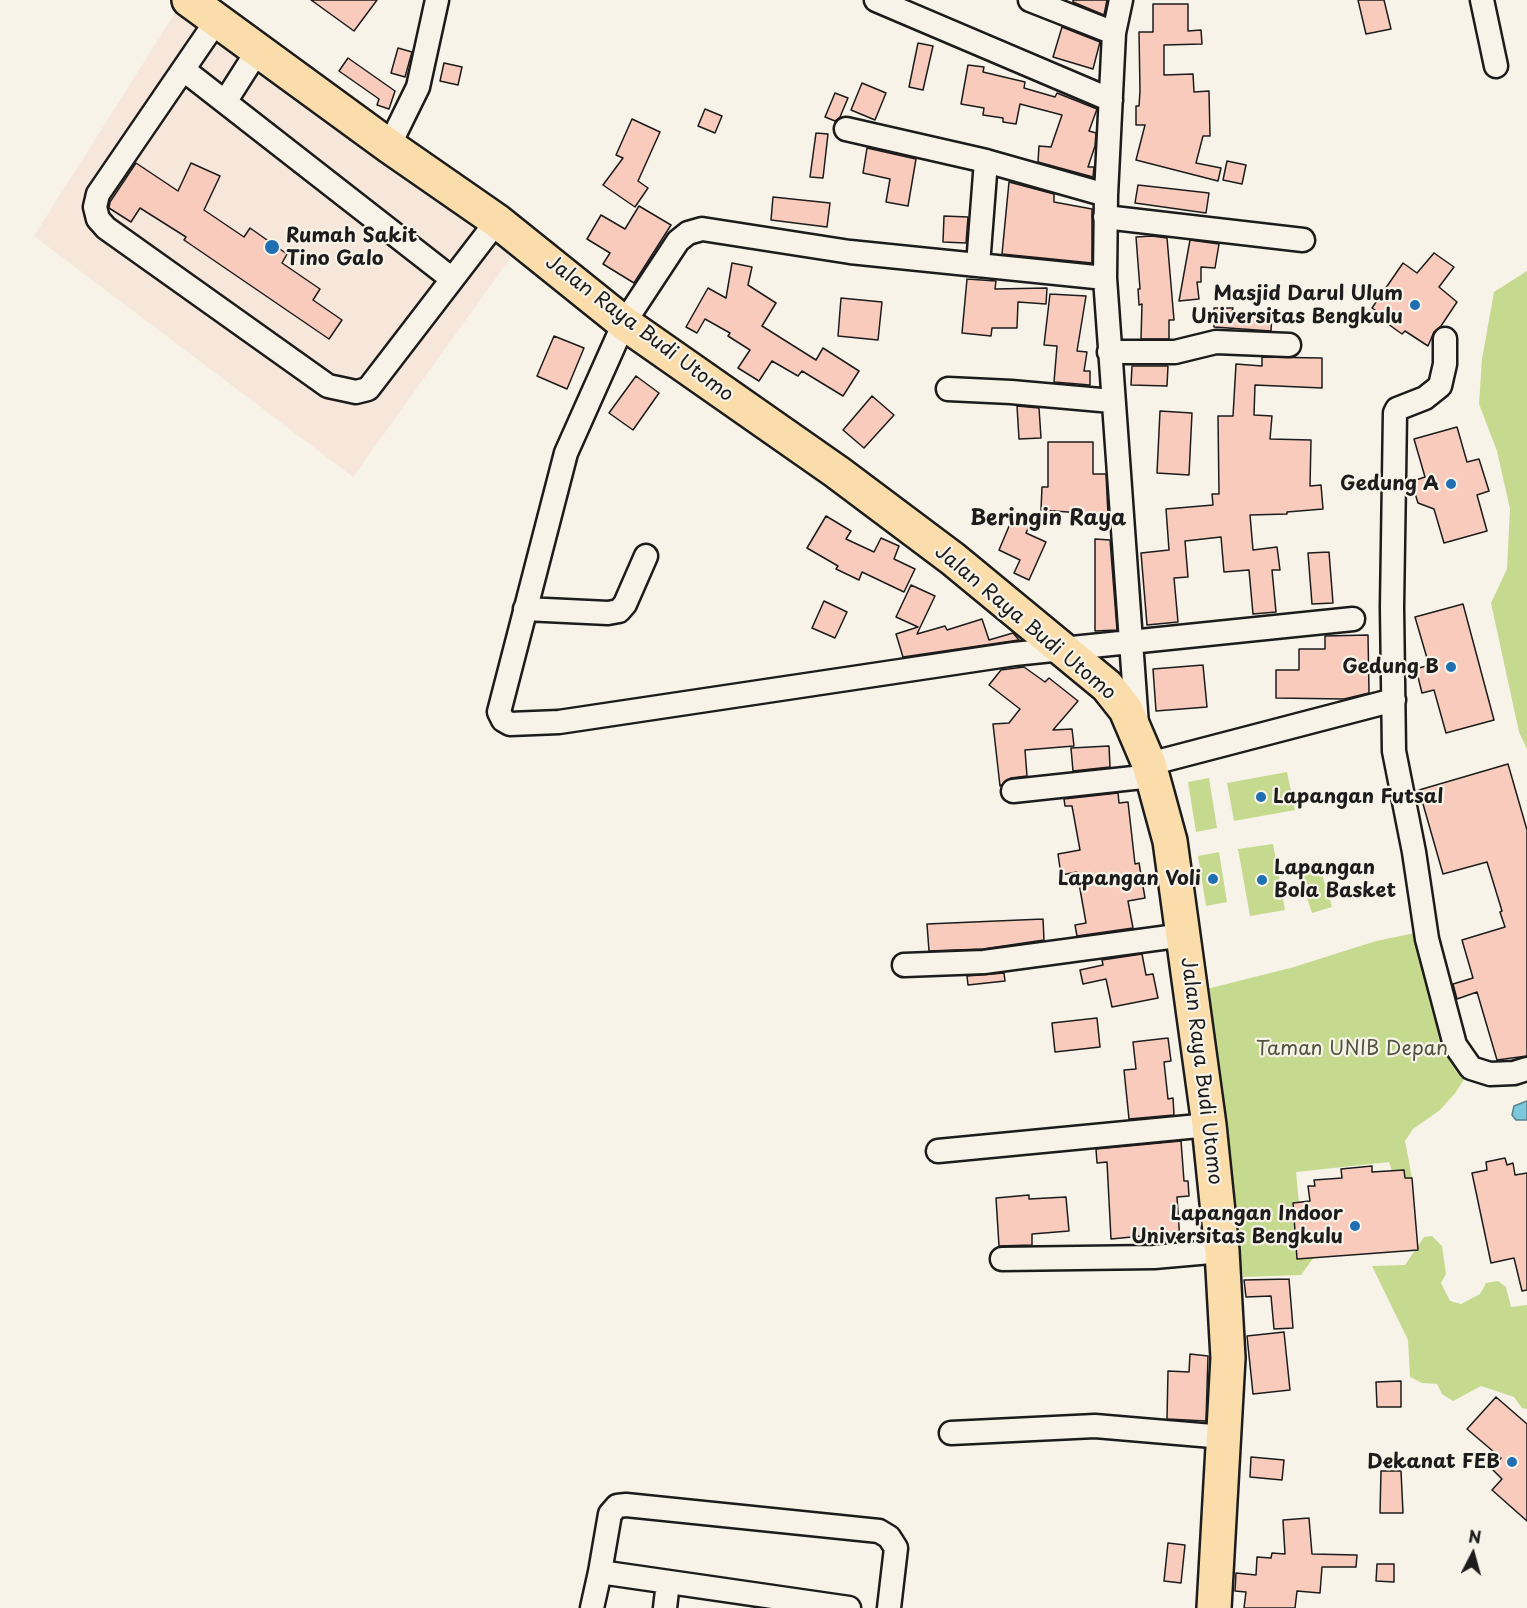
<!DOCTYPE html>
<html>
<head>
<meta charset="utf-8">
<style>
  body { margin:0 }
  #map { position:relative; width:1527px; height:1608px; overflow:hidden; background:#f7f3e8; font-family:"Playpen Sans",sans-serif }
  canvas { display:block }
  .north { position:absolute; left:1443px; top:1524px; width:60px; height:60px; -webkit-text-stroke:4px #f7f3e8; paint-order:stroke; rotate:6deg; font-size:16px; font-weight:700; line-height:24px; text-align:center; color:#1c1c1c }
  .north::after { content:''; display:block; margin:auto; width:21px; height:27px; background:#1c1c1c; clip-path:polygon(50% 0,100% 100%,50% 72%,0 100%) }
</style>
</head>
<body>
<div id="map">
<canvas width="1527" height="1608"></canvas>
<div class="north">N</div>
</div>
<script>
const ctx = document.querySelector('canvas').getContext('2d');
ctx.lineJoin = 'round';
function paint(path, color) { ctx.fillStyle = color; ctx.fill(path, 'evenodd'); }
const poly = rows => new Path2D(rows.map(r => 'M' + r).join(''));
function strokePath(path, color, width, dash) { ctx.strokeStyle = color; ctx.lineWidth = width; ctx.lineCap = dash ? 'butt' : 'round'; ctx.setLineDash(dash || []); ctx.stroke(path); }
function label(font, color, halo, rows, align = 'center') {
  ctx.font = font + ' "Playpen Sans",sans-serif'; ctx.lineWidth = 4.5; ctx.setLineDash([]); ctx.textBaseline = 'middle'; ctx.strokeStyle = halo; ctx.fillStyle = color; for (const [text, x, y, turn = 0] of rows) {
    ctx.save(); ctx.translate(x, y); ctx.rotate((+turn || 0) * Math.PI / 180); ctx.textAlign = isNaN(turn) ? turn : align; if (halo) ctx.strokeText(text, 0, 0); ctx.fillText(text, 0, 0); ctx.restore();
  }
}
paint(poly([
  [180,5,511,257,353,477,34,236]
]), '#f7e7db');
paint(poly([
  [1527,271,1527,749,1519,732,1491,603,1507,569,1510,509,1497,451,1479,404,1482,359,1494,292],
  [1287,772,1295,810,1234,821,1227,783],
  [1209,778,1217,828,1196,832,1188,782],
  [1273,844,1285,910,1250,916,1238,849],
  [1219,852,1227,902,1206,906,1198,856],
  [1318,861,1332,907,1312,913,1297,868],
  [1425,931,1471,1068,1456,1092,1440,1110,1413,1129,1405,1141,1412,1178,1405,1178,1404,1170,1392,1171,1389,1162,1296,1172,1299,1203,1293,1204,1297,1254,1314,1257,1301,1275,1243,1277,1207,989,1294,967,1376,941],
  [1432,1236,1442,1246,1446,1274,1441,1283,1450,1301,1461,1304,1480,1294,1486,1283,1498,1281,1506,1287,1511,1307,1527,1305,1527,1409,1522,1408,1514,1397,1481,1386,1453,1401,1442,1394,1437,1384,1422,1383,1410,1377,1408,1340,1372,1266,1405,1265,1424,1237]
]), '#c6da8f');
const water = poly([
  [1527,1101,1527,1120,1516,1120,1512,1115,1514,1106,1527,1101]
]);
paint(water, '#7cc8dc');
strokePath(water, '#56838f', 1.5);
const building = poly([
  [311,0,377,0,354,31,311,0],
  [1073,0,1107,0,1104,15,1073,2,1073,0],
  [1358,0,1384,0,1391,29,1366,34,1358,0],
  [1153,4,1188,4,1188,31,1201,30,1202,44,1164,45,1164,75,1193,74,1194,92,1209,91,1210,136,1203,136,1196,163,1221,168,1218,181,1136,160,1145,125,1136,125,1136,106,1139,106,1140,91,1139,32,1153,32,1153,4],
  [1062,27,1100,42,1093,69,1053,57,1062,27],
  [918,43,933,46,923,90,909,87,918,43],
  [398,48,412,52,405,77,391,73,398,48],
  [348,58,395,91,389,109,377,105,379,99,339,71,348,58],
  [444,63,462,67,458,85,440,81,444,63],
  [968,65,984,67,983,72,1025,82,1024,88,1055,97,1057,93,1097,109,1089,131,1096,133,1095,146,1088,167,1094,167,1093,177,1038,162,1039,146,1051,147,1062,115,1020,104,1016,124,1003,122,1003,118,983,115,984,108,961,104,968,65],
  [862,83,886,93,875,120,851,110,862,83],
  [835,93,848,98,840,117,835,121,825,117,835,93],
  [705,109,722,116,715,133,698,126,705,109],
  [632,119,660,132,638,181,648,188,635,207,603,185,623,158,616,155,632,119],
  [816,133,828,134,823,178,810,177,816,133],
  [867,148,916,159,908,206,886,202,890,179,863,173,867,148],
  [1227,161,1246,165,1242,184,1223,180,1227,161],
  [136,163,178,191,191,163,220,176,204,210,244,237,250,228,287,254,282,263,320,289,313,300,342,320,329,339,184,240,186,237,140,208,131,222,109,208,110,202,136,163],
  [1009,182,1054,194,1054,202,1092,209,1092,263,1002,254,1009,182],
  [1138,185,1209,193,1206,213,1135,203,1138,185],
  [773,197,830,203,827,227,771,220,773,197],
  [639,206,671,225,634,283,603,264,610,253,587,239,601,215,625,229,639,206],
  [944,216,968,217,966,243,943,242,944,216],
  [1152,236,1167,238,1174,320,1169,320,1169,339,1141,339,1142,304,1139,305,1138,289,1140,289,1136,237,1152,236],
  [1190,240,1219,244,1215,268,1201,267,1201,282,1197,282,1199,299,1179,301,1190,240],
  [1434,253,1454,267,1439,287,1457,302,1441,326,1434,332,1428,346,1405,331,1402,334,1388,324,1390,320,1372,308,1403,263,1417,273,1434,253],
  [732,263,752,267,748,285,776,303,762,326,816,360,823,348,859,371,843,396,802,371,798,376,772,361,759,381,738,368,750,350,728,336,730,333,705,319,697,333,686,327,708,288,726,298,732,263],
  [967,279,996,281,995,289,1047,288,1046,304,1018,302,1017,328,992,328,991,336,962,333,967,279],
  [1050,294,1086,296,1077,351,1087,352,1084,371,1090,371,1090,385,1054,382,1057,346,1044,345,1050,294],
  [841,298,882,302,878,340,838,336,841,298],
  [1214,308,1233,308,1232,312,1272,314,1271,331,1214,327,1214,308],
  [554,336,584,348,567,389,537,376,554,336],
  [1262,357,1322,358,1322,388,1255,385,1254,415,1272,416,1270,439,1311,440,1310,486,1321,485,1323,509,1287,512,1287,514,1250,515,1253,550,1277,547,1280,570,1272,570,1276,612,1253,614,1249,570,1224,572,1221,537,1185,541,1188,577,1174,578,1178,622,1147,625,1141,553,1169,550,1166,509,1213,505,1212,494,1219,494,1218,416,1233,416,1236,364,1262,366,1262,357],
  [1132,366,1168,366,1167,386,1131,385,1132,366],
  [636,376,659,393,633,430,609,413,636,376],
  [872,396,894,415,864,448,843,430,872,396],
  [1017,406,1039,408,1041,438,1019,439,1017,406],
  [1160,411,1192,413,1189,475,1157,473,1160,411],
  [1457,427,1467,462,1479,459,1489,491,1477,495,1487,531,1444,543,1434,509,1418,503,1413,487,1416,480,1425,477,1414,439,1457,427],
  [1048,442,1093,442,1093,474,1106,474,1108,515,1041,510,1042,487,1048,487,1048,442],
  [1015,512,1032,520,1026,533,1046,542,1029,580,1014,573,1020,560,999,550,1015,512],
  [826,516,851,531,846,539,874,552,881,538,899,546,894,559,915,569,904,592,862,572,859,580,836,569,838,566,807,548,826,516],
  [1095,539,1110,540,1117,630,1095,631,1095,539],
  [1329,552,1333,603,1312,604,1308,553,1329,552],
  [911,585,935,596,917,634,945,626,947,630,982,619,989,640,1013,633,1019,640,903,657,896,634,918,627,896,617,911,585],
  [824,601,847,612,835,638,812,628,824,601],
  [1463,604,1494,720,1446,733,1434,690,1422,693,1416,669,1429,665,1415,617,1463,604],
  [1368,635,1369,693,1344,699,1276,698,1276,670,1299,670,1299,649,1325,649,1325,636,1368,635],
  [1203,665,1207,707,1156,711,1153,669,1203,665],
  [1024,667,1045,682,1049,678,1078,701,1053,730,1072,729,1074,746,1025,750,1027,776,1011,778,1000,786,993,724,1009,723,1020,709,989,685,1001,670,1024,667],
  [1109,746,1110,767,1073,771,1071,748,1109,746],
  [1508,764,1527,830,1527,1056,1497,1060,1477,992,1457,999,1453,984,1473,978,1462,940,1505,927,1500,912,1502,911,1487,862,1443,874,1419,790,1508,764],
  [1118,793,1119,803,1128,802,1135,864,1139,863,1145,898,1128,901,1133,928,1077,936,1075,925,1086,923,1077,872,1061,875,1058,854,1080,850,1072,806,1065,806,1064,799,1118,793],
  [1043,919,1044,940,983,949,929,951,927,924,1043,919],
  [1142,954,1146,975,1153,974,1158,998,1112,1007,1106,979,1083,984,1080,970,1103,965,1102,960,1142,954],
  [1004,973,1005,981,968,985,967,976,1004,973],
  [1097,1018,1100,1047,1055,1052,1052,1023,1097,1018],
  [1168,1038,1171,1061,1164,1062,1168,1099,1173,1098,1174,1115,1129,1119,1124,1070,1136,1069,1133,1042,1168,1038],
  [1181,1141,1184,1181,1188,1181,1189,1196,1177,1197,1180,1241,1142,1244,1142,1236,1111,1239,1107,1162,1097,1163,1096,1149,1181,1141],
  [1505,1158,1507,1165,1513,1163,1515,1175,1527,1173,1527,1290,1522,1291,1514,1258,1491,1263,1472,1173,1487,1170,1486,1162,1505,1158],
  [1372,1166,1372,1172,1404,1170,1405,1178,1412,1178,1418,1250,1297,1259,1293,1203,1310,1201,1308,1186,1315,1186,1314,1180,1342,1178,1341,1169,1372,1166],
  [1029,1195,1029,1199,1066,1197,1069,1231,1032,1234,1032,1245,999,1246,996,1198,1029,1195],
  [1289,1279,1293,1328,1274,1329,1271,1296,1246,1297,1244,1280,1289,1279],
  [1284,1332,1290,1390,1253,1394,1247,1336,1284,1332],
  [1190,1354,1208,1356,1206,1421,1167,1419,1168,1371,1189,1372,1190,1354],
  [1401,1381,1401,1407,1377,1407,1376,1382,1401,1381],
  [1496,1397,1527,1424,1527,1521,1492,1490,1502,1479,1492,1469,1501,1458,1467,1429,1496,1397],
  [1251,1457,1284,1460,1282,1480,1250,1477,1251,1457],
  [1381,1471,1401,1471,1403,1513,1380,1513,1381,1471],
  [1309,1518,1312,1554,1357,1555,1356,1567,1322,1567,1320,1593,1297,1591,1295,1608,1244,1608,1246,1592,1235,1591,1236,1573,1256,1575,1257,1557,1271,1558,1272,1553,1285,1554,1283,1520,1309,1518],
  [1168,1543,1185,1545,1181,1583,1164,1581,1168,1543],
  [1377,1564,1394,1564,1394,1582,1376,1581,1377,1564]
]);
paint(building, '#f8cbbc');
strokePath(building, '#1c1c1c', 1.5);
const minor = poly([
  [876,0,1111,100],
  [1030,0,1114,33],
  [1121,0,1114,33,1106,195,1105,278,1137,725],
  [1482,0,1496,66],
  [217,20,98,194,95,207,98,219,106,228,328,386,356,392,368,389,497,221],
  [184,70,452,279],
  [225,102,258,50],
  [846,129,986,161,1106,195],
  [389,146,418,87,437,0],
  [1105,217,1303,240],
  [978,265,986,161],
  [1105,278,850,252,702,229,688,233,678,241,624,323,566,453,499,712,503,720,510,724,559,722,1014,654,1353,619],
  [1445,339,1445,364,1440,386,1425,398,1397,409,1395,413,1392,607,1394,751,1414,852,1427,939,1455,1045,1471,1068,1490,1074,1514,1073,1527,1069],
  [1109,352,1175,352,1216,342,1289,345],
  [948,389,1011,392,1112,401],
  [525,609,608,613,619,611,625,604,646,556],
  [1149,764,1394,700],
  [1013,791,1152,776],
  [904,965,984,962,1184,935],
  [938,1151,1209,1125],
  [1002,1259,1154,1257,1222,1251],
  [951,1433,1095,1426,1224,1437],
  [600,1572,610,1514,617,1506,626,1505,879,1531,889,1537,896,1548,889,1608],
  [592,1608,600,1572,849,1608],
  [665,1608,668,1582]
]);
const highway = poly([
  [189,0,389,146,497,221,624,323,837,472,953,559,1107,686,1126,710,1149,764,1170,841,1209,1125,1222,1251,1228,1358,1214,1608]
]);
strokePath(minor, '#1c1c1c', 27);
strokePath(highway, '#1c1c1c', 38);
strokePath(minor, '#f7f3e8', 22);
strokePath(highway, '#faddab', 33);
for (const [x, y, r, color] of [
  [272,247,8,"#1f6fb2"],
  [1415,305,6,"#1f6fb2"],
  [1451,484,6,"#1f6fb2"],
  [1451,667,6,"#1f6fb2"],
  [1261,797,6,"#1f6fb2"],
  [1213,879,6,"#1f6fb2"],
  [1262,880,6,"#1f6fb2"],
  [1355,1226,6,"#1f6fb2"],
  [1512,1462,6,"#1f6fb2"]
]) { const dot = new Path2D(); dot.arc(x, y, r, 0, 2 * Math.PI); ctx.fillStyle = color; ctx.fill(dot); strokePath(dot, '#f7f3e8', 2); }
label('bold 20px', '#1c1c1c', '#f7f3e8', [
  ["Rumah Sakit",286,236,"left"],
  ["Tino Galo",286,259,"left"],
  ["Masjid Darul Ulum",1403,294],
  ["Universitas Bengkulu",1403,317],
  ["Gedung A",1439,484],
  ["Gedung B",1439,667],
  ["Lapangan Futsal",1273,797,"left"],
  ["Lapangan",1274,868,"left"],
  ["Bola Basket",1274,891,"left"],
  ["Lapangan Voli",1201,879],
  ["Lapangan Indoor",1343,1214],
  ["Universitas Bengkulu",1343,1237],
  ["Dekanat FEB",1500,1462]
], 'right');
label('20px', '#1c1c1c', '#f7f3e8', [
  ["Jalan Raya Budi Utomo",639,329,37],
  ["Jalan Raya Budi Utomo",1025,623,40],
  ["Jalan Raya Budi Utomo",1201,1071,83]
]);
label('20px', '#4f553e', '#f7f3e8', [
  ["Taman UNIB Depan",1352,1049]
]);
label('bold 22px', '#1c1c1c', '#f7f3e8', [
  ["Beringin Raya",1048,519]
]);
</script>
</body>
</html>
